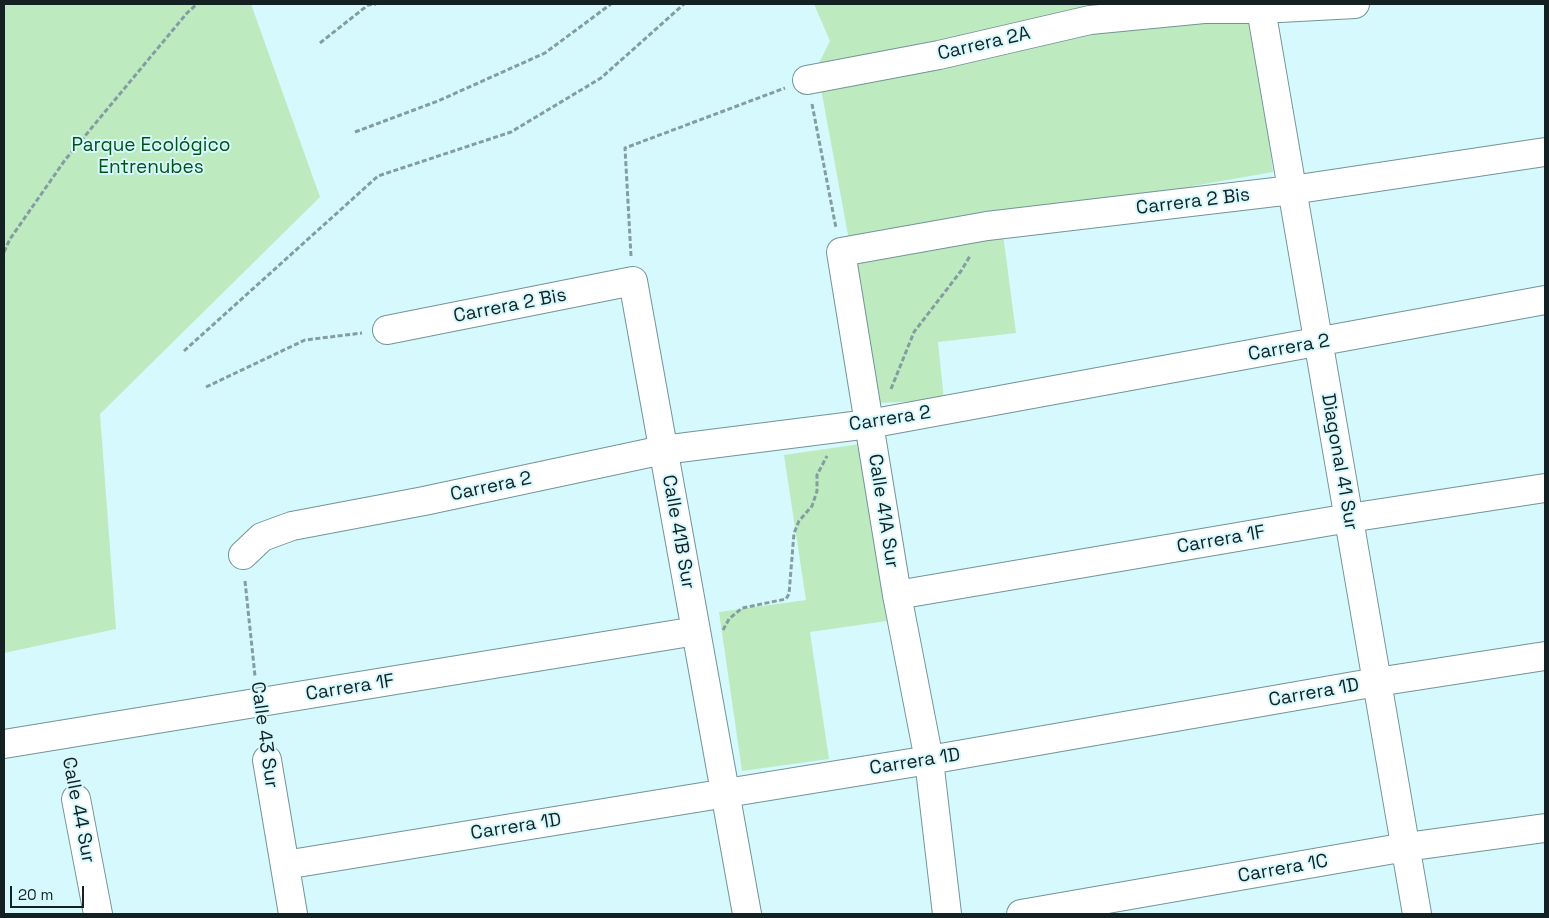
<!DOCTYPE html>
<html>
<head>
<meta charset="utf-8">
<style>
  body { margin:0 }
  #map { position:relative; width:1549px; height:918px; overflow:hidden; background:#d6f9fe; font-family:"Space Grotesk",sans-serif }
  canvas { display:block }
  .frame { position:absolute; inset:0; border:5px solid #142123; pointer-events:none }
  .scale { position:absolute; left:10px; top:886px; width:74px; height:22px; box-sizing:border-box; border:2px solid #142123; border-top:0; padding-left:6px; font-size:15px; line-height:18px; white-space:nowrap; color:#142123; -webkit-text-stroke:4px #d6f9fe; paint-order:stroke }
</style>
</head>
<body>
<div id="map">
<canvas width="1549" height="918"></canvas>
<div class="frame"></div>
<div class="scale">20 m</div>
</div>
<script>
const ctx = document.querySelector('canvas').getContext('2d');
ctx.lineJoin = 'round';
function paint(path, color) { ctx.fillStyle = color; ctx.fill(path, 'evenodd'); }
const poly = rows => new Path2D(rows.map(r => 'M' + r).join(''));
function strokePath(path, color, width, dash) { ctx.strokeStyle = color; ctx.lineWidth = width; ctx.lineCap = dash ? 'butt' : 'round'; ctx.setLineDash(dash || []); ctx.stroke(path); }
function label(font, color, halo, rows, align = 'center') {
  ctx.font = font + ' "Space Grotesk",sans-serif'; ctx.lineWidth = 4; ctx.setLineDash([]); ctx.textBaseline = 'middle'; ctx.strokeStyle = halo; ctx.fillStyle = color; for (const [text, x, y, turn = 0] of rows) {
    ctx.save(); ctx.translate(x, y); ctx.rotate((+turn || 0) * Math.PI / 180); ctx.textAlign = isNaN(turn) ? turn : align; if (halo) ctx.strokeText(text, 0, 0); ctx.fillText(text, 0, 0); ctx.restore();
  }
}
paint(poly([
  [4,4,251,4,320,197,100,414,116,629,4,653],
  [814,4,1252,4,1273,172,1193,186,1190,189,1189,187,1001,219,1016,333,938,342,944,400,879,403,817,67,830,41],
  [860,444,887,621,810,632,829,759,742,771,719,612,806,600,784,455]
]), '#beeac0');
const minor = poly([
  [1261,9,1417,914],
  [807,80,939,55,1090,20,1204,9,1261,9,1355,4],
  [387,330,633,281,747,914],
  [243,555,262,537,292,526,424,501,663,450,869,424,1545,300],
  [897,595,1349,518,1545,488],
  [4,744,696,631],
  [267,760,293,914],
  [76,799,98,914],
  [285,865,929,760,1377,682,1545,656],
  [947,914,929,760,897,595,841,252,987,226,1292,190,1545,152],
  [1021,914,1406,847,1545,828]
]);
strokePath(minor, '#739498', 30);
strokePath(poly([
  [320,43,368,5,376,4],
  [812,104,836,228],
  [355,132,438,101,545,53,611,4],
  [4,252,10,239,65,160,187,13,197,4],
  [631,256,625,148,785,88],
  [184,351,378,176,511,132,601,78,684,4],
  [206,387,305,340,362,333],
  [891,389,914,332,961,271,970,256],
  [245,581,255,676],
  [723,630,729,619,742,608,786,599,789,594,794,533,799,521,812,506,817,491,817,475,827,456],
  [68,760,70,774]
]), '#839da0', 3, [5, 2.5]);
strokePath(minor, '#fff', 28);
label('19px', '#142123', '#d6f9fe', [
  ["Carrera 2A",984,44,-13],
  ["Carrera 2 Bis",1193,202,-7],
  ["Carrera 2 Bis",510,306,-11],
  ["Carrera 2",1289,348,-10],
  ["Carrera 2",890,419,-9],
  ["Diagonal 41 Sur",1339,462,80],
  ["Carrera 2",491,487,-12],
  ["Calle 41A Sur",883,511,81],
  ["Calle 41B Sur",678,532,80],
  ["Carrera 1F",1221,540,-10],
  ["Carrera 1F",350,688,-9],
  ["Carrera 1D",1314,693,-10],
  ["Calle 43 Sur",264,735,82],
  ["Carrera 1D",915,762,-9],
  ["Calle 44 Sur",78,810,79],
  ["Carrera 1D",516,827,-9],
  ["Carrera 1C",1283,869,-10]
]);
label('19px', '#035319', '#d6f9fe', [
  ["Parque Ecológico",151,146],
  ["Entrenubes",151,168]
]);
</script>
</body>
</html>
